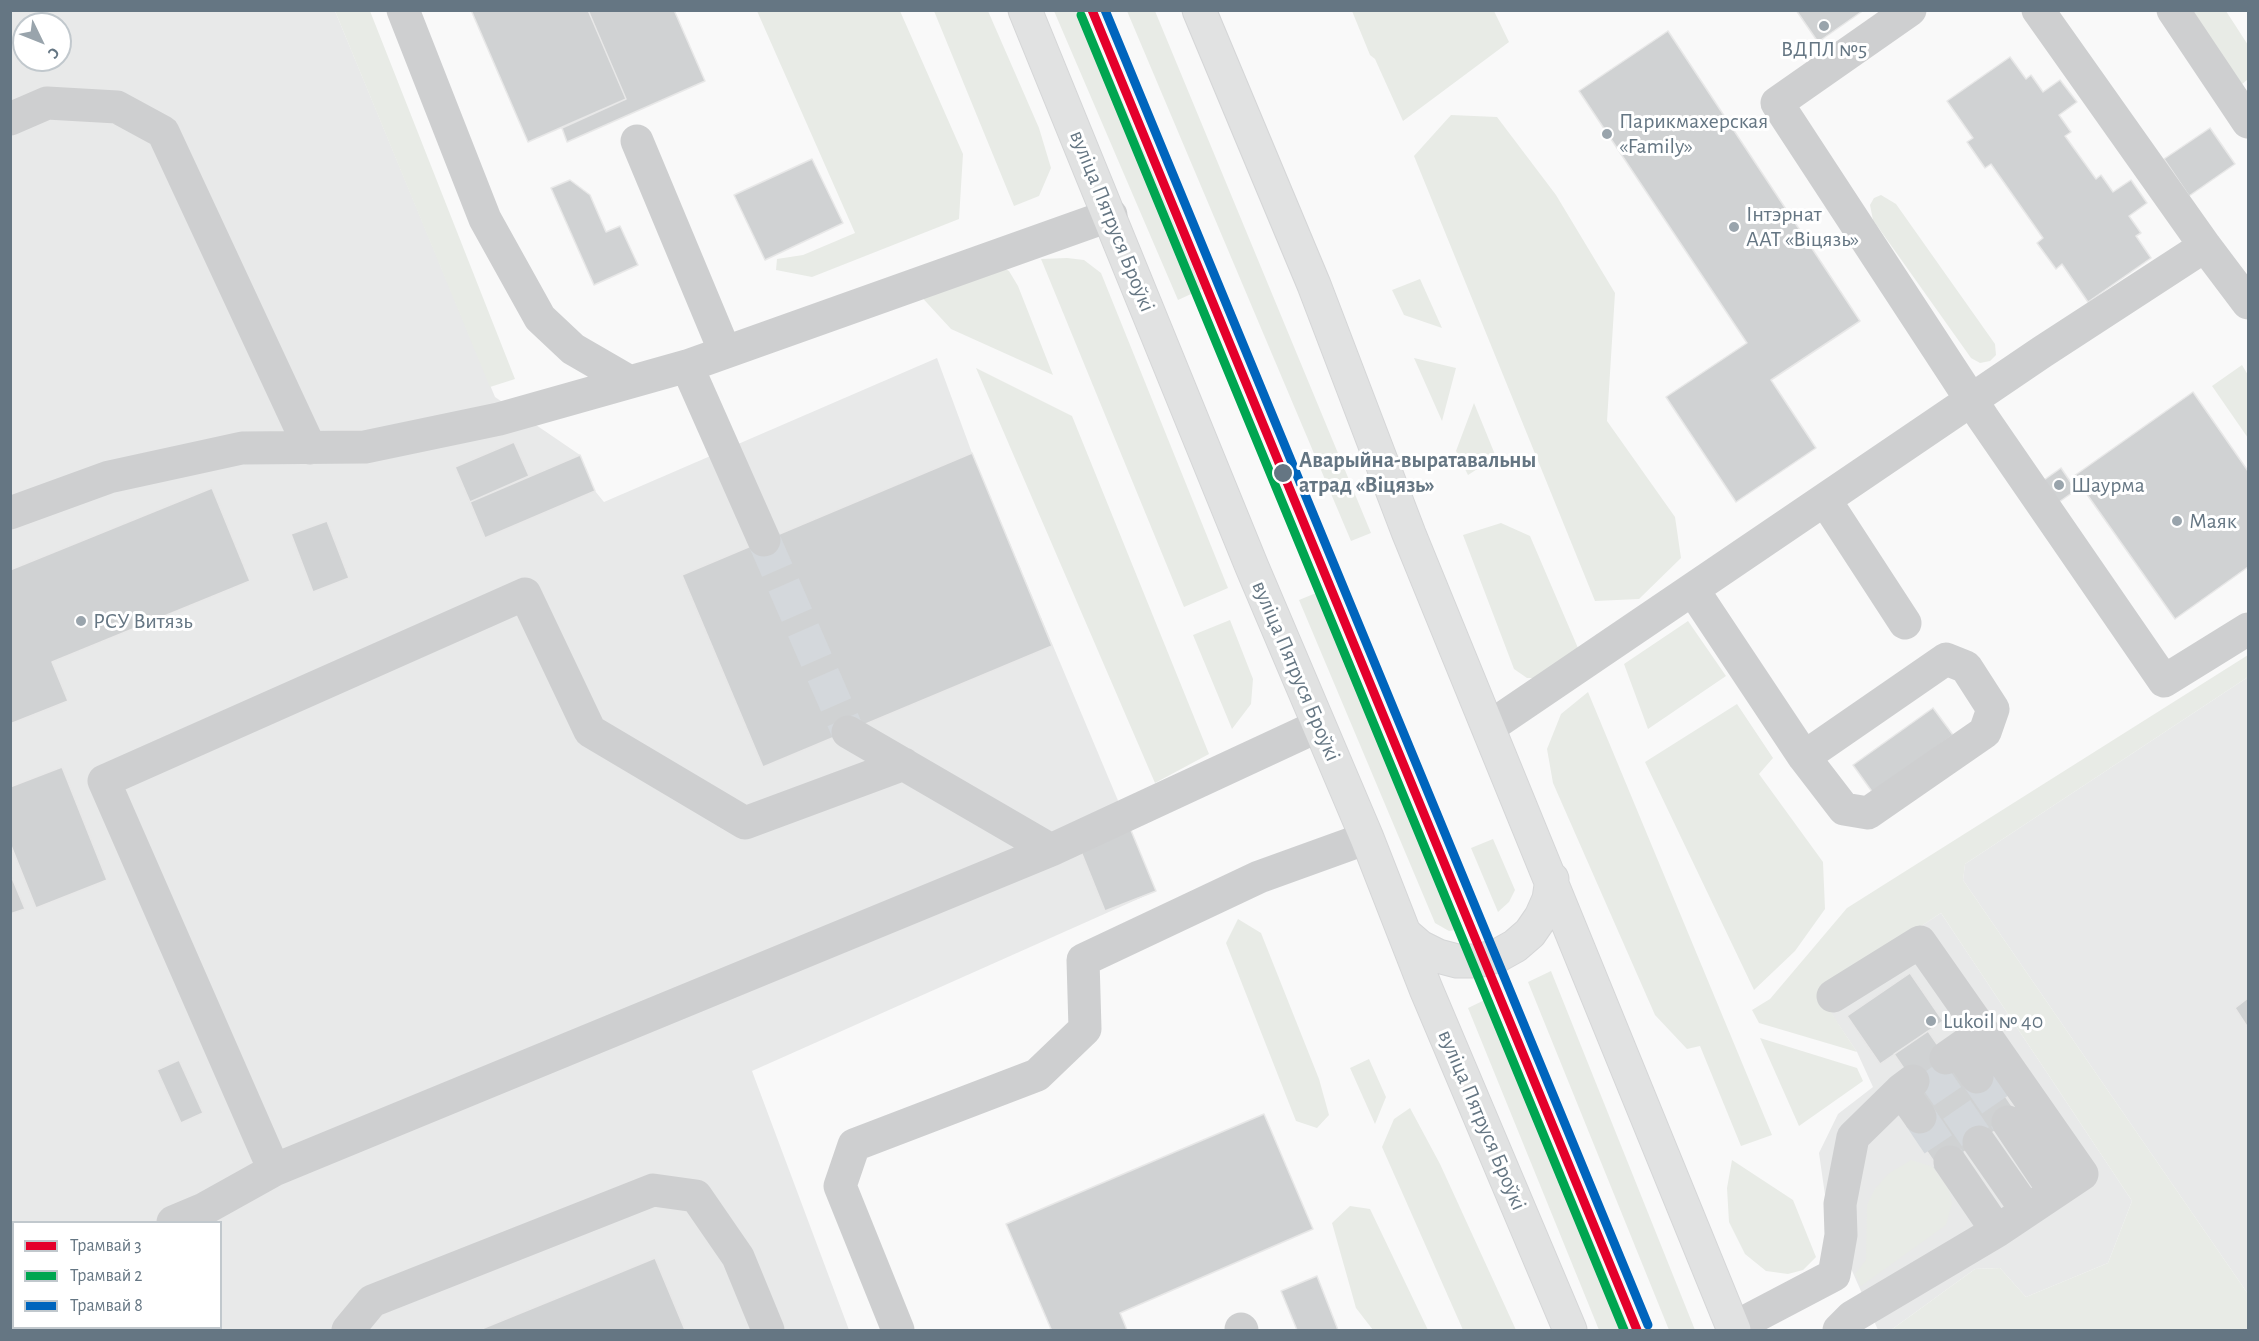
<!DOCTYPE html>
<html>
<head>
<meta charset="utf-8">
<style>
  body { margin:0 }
  #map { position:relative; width:2259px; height:1341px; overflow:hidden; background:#f9f9f9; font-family:"Alegreya Sans",sans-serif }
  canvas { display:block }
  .frame { position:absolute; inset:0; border:12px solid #657683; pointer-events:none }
  .legend { position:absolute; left:12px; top:1221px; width:210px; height:108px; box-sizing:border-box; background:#fff; border:2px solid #c1c8cd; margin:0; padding:8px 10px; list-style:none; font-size:18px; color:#657683 }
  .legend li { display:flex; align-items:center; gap:12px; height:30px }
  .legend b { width:30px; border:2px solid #c1c8cd }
  .north { position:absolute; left:12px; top:12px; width:60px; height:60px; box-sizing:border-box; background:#fff; border:2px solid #c1c8cd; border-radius:50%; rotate:133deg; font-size:16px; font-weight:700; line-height:24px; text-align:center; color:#657683 }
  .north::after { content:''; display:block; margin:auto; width:21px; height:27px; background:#99a4ac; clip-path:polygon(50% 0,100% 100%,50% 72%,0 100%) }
</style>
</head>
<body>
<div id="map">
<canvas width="2259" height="1341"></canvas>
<div class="frame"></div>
<ul class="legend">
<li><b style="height:8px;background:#e4002b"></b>Трамвай 3</li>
<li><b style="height:8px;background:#00a651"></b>Трамвай 2</li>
<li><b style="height:8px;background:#0065bd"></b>Трамвай 8</li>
</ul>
<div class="north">С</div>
</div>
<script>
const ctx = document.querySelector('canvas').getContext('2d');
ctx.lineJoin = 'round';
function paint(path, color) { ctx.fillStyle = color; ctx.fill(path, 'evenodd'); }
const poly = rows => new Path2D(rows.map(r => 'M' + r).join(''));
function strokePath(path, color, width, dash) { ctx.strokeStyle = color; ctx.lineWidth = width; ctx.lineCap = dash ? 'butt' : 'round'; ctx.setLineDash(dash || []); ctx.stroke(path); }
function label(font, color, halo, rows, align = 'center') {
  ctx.font = font + ' "Alegreya Sans",sans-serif'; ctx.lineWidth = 6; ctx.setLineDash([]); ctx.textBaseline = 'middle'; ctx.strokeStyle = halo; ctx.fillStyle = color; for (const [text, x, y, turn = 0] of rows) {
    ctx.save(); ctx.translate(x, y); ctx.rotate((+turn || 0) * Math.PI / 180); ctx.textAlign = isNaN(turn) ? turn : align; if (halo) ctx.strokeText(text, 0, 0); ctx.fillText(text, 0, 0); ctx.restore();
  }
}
paint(poly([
  [10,11,335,11,495,397,580,455,595,491,604,502,937,358,972,453,1156,891,752,1071,849,1330,11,1330],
  [24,24,60,24,60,60,24,60],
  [14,1222,220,1222,220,1328,14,1328],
  [2248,677,2248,1294,1963,880,1965,864],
  [1941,913,2132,1201,2108,1263,2026,1297,2000,1268,1975,1269,1891,1330,1878,1330,1828,1216,1819,1153,1838,1114,1873,1087,1857,1052,1818,994]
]), '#e8e9e9');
paint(poly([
  [335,11,370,11,515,379,490,387],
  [757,11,900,11,963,154,959,219,812,277,776,270,777,259,803,255,855,233],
  [934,11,988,11,1039,128,1051,168,1039,196,1014,206],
  [1054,11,1084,11,1202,289,1178,300],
  [1127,11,1155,11,1371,533,1351,541],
  [1352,11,1494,11,1509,42,1403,121,1375,59,1370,55],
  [2192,11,2226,11,2248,45,2248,79,2241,85],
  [1451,115,1497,117,1556,195,1615,293,1607,421,1675,517,1681,558,1639,599,1595,601,1414,156],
  [1881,195,1896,204,1995,344,1996,355,1990,361,1980,363,1971,358,1873,220,1870,205,1874,198],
  [1067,258,1084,260,1101,273,1228,588,1184,607,1041,259],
  [998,265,1009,271,1018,286,1053,375,951,329,916,291],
  [1420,279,1442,328,1404,315,1392,290],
  [1414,358,1456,368,1442,421],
  [2242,365,2248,375,2248,438,2212,386],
  [976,368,1072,416,1209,754,1155,783],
  [1474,403,1496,457,1468,475,1456,451],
  [1501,523,1530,536,1581,655,1539,678,1527,678,1514,669,1463,535],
  [1321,591,1463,929,1449,931,1435,923,1299,600],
  [1230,620,1253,679,1251,704,1232,729,1193,635],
  [1688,621,1726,676,1648,729,1624,664],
  [2248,655,2248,677,1965,864,1963,880,2248,1294,2248,1330,1891,1330,1975,1269,2000,1268,2026,1297,2108,1263,2132,1201,1941,913,1819,994,1857,1052,1759,1023,1752,1010,1770,999,1847,908],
  [1588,692,1772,1135,1741,1146,1700,1046,1687,1049,1655,1015,1553,783,1547,749,1561,714],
  [1737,704,1773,758,1759,774,1823,862,1825,909,1795,951,1754,990,1645,762],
  [1493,839,1515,890,1509,902,1498,912,1471,848],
  [1238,919,1261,933,1319,1079,1329,1115,1317,1128,1296,1121,1226,943],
  [1551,971,1695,1330,1669,1330,1528,982],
  [1491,997,1630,1330,1599,1330,1468,1008],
  [1760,1038,1857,1068,1863,1081,1799,1126],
  [1369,1059,1386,1097,1375,1124,1350,1068],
  [1410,1108,1440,1164,1516,1330,1463,1330,1382,1147,1394,1119],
  [1732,1160,1793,1200,1816,1257,1803,1270,1788,1274,1766,1271,1745,1254,1729,1222,1727,1188],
  [1911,1160,1933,1167,1949,1190,1952,1204,1946,1225,1861,1286,1855,1274,1866,1260,1867,1205,1875,1189,1888,1174],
  [1350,1206,1370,1209,1428,1330,1373,1330,1356,1308,1332,1223]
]), '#e8ebe6');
const building = poly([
  [471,10,588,10,626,99,528,142,471,10],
  [588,10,674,10,705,81,567,142,562,128,626,99,588,10],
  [1796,10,1864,10,1818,42,1796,10],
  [1668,31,1860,321,1771,380,1816,448,1736,502,1666,397,1747,343,1579,91,1668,31],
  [2010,57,2026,79,2031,75,2043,92,2060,80,2077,102,2059,115,2071,132,2065,136,2096,179,2101,175,2113,192,2131,180,2147,203,2129,216,2141,233,2136,236,2151,258,2088,302,2062,264,2056,269,2037,243,2043,238,1991,164,1985,168,1967,142,1973,138,1947,101,2010,57],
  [2210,128,2235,164,2189,196,2164,159,2210,128],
  [812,159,843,223,765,260,734,195,812,159],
  [570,180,590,195,606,232,620,226,638,265,594,285,551,188,570,180],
  [2193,392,2248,471,2248,567,2175,619,2074,476,2193,392],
  [514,442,529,476,470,502,455,467,514,442],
  [972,453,1052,646,763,767,682,575,972,453],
  [580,455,595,491,485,538,470,502,580,455],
  [2061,468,2076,490,2059,502,2044,480,2061,468],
  [212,488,250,581,52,662,68,701,10,724,10,570,212,488],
  [327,521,349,578,313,592,291,534,327,521],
  [1933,708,1953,735,1873,793,1853,765,1933,708],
  [62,767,107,880,36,908,10,843,10,787,62,767],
  [1130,828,1156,891,1105,911,1080,849,1130,828],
  [10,873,25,909,10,914,10,873],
  [1910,973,1943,1021,1880,1064,1847,1016,1910,973],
  [2248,998,2248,1028,2235,1008,2248,998],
  [1928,1031,1965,1085,1987,1069,2018,1115,1939,1169,1908,1124,1931,1108,1894,1054,1928,1031],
  [179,1060,203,1113,181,1123,157,1070,179,1060],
  [1264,1114,1313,1229,1120,1313,1127,1330,1048,1330,1051,1329,1006,1224,1264,1114],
  [655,1258,685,1330,479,1330,587,1286,655,1258],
  [1317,1276,1338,1330,1297,1330,1281,1291,1317,1276]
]);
paint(building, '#d0d2d3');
strokePath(building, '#e8e8e8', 1.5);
strokePath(poly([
  [764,540,848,732],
  [1929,1069,1979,1142],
  [1977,1077,2008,1122],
  [1920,1117,1950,1162]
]), '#d4d8dc', 33, [33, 16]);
const major = poly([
  [1025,10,1252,567,1367,838,1426,989,1570,1330],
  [1199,10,1314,285,1409,534,1734,1330],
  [1405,934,1420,947,1438,956,1457,961,1477,961,1497,956,1515,946,1530,933,1541,917,1549,899,1552,879]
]);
strokePath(major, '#d5d6d7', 35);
strokePath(poly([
  [403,10,485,219,540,318,573,349,630,382],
  [1910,10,1777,103,1983,418,2164,681,2248,629],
  [2038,10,2205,246,2248,303],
  [2173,10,2248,122],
  [10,119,47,103,117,107,163,132,310,448],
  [637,141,725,352],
  [687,366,764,540],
  [1825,500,1905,623],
  [10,513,109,477,242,448,365,447,499,419,687,366,1111,215],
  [1693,590,1804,757,1844,809,1868,813,1985,732,1993,709,1966,667,1946,659,1804,757],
  [1488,728,2042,352,2205,246],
  [848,732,1051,850,1318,726],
  [904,764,745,823,590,731,525,594,104,781,274,1170,1051,850],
  [1833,996,1920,942,1983,1032,1946,1058],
  [1958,1050,1977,1077],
  [1901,1090,1920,1117],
  [2008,1122,2055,1192],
  [1979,1142,2027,1211],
  [1950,1162,1997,1231],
  [173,1222,204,1209,274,1170],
  [10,1263,14,1266],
  [1733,1328,1834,1275,1841,1235,1840,1204,1853,1137,1901,1090,1913,1081],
  [1241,1329,1242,1330],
  [348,1330,372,1301,653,1190,696,1196,738,1257,768,1330],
  [898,1330,840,1186,854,1145,1037,1075,1085,1029,1083,960,1259,877,1367,838],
  [1839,1330,1852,1317,1997,1231,2082,1174,1983,1032]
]), '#cecfd0', 33);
strokePath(major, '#e1e2e2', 33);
strokePath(poly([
  [1092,10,1637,1330]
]), '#e4002b', 9);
strokePath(poly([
  [1081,15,1624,1330]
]), '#00a651', 9);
strokePath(poly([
  [1105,10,1648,1325]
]), '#0065bd', 9);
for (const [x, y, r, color] of [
  [1824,26,6,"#99a4ac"],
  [1607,134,6,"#99a4ac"],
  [1734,227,6,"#99a4ac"],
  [1283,473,10,"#657683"],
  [2059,485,6,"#99a4ac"],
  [2177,521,6,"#99a4ac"],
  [81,621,6,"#99a4ac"],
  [1931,1021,6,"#99a4ac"]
]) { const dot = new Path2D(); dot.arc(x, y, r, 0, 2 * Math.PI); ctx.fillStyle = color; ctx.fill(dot); strokePath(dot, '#fff', 2); }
label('22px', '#657683', '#fff', [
  ["ВДПЛ №5",1824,49,"center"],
  ["Парикмахерская",1619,121],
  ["«Family»",1619,146],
  ["Інтэрнат",1746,214],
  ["ААТ «Віцязь»",1746,239],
  ["Шаурма",2071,485],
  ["Маяк",2189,521],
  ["РСУ Витязь",93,621],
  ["Lukoil № 40",1943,1021]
], 'left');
label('22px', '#657683', '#fff', [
  ["вуліца Пятруся Броўкі",1112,221,68],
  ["вуліца Пятруся Броўкі",1296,671,67],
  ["вуліца Пятруся Броўкі",1482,1120,67]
]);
label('bold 22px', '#657683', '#fff', [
  ["Аварыйна-выратавальны",1299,460],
  ["атрад «Віцязь»",1299,485]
], 'left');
</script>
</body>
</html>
